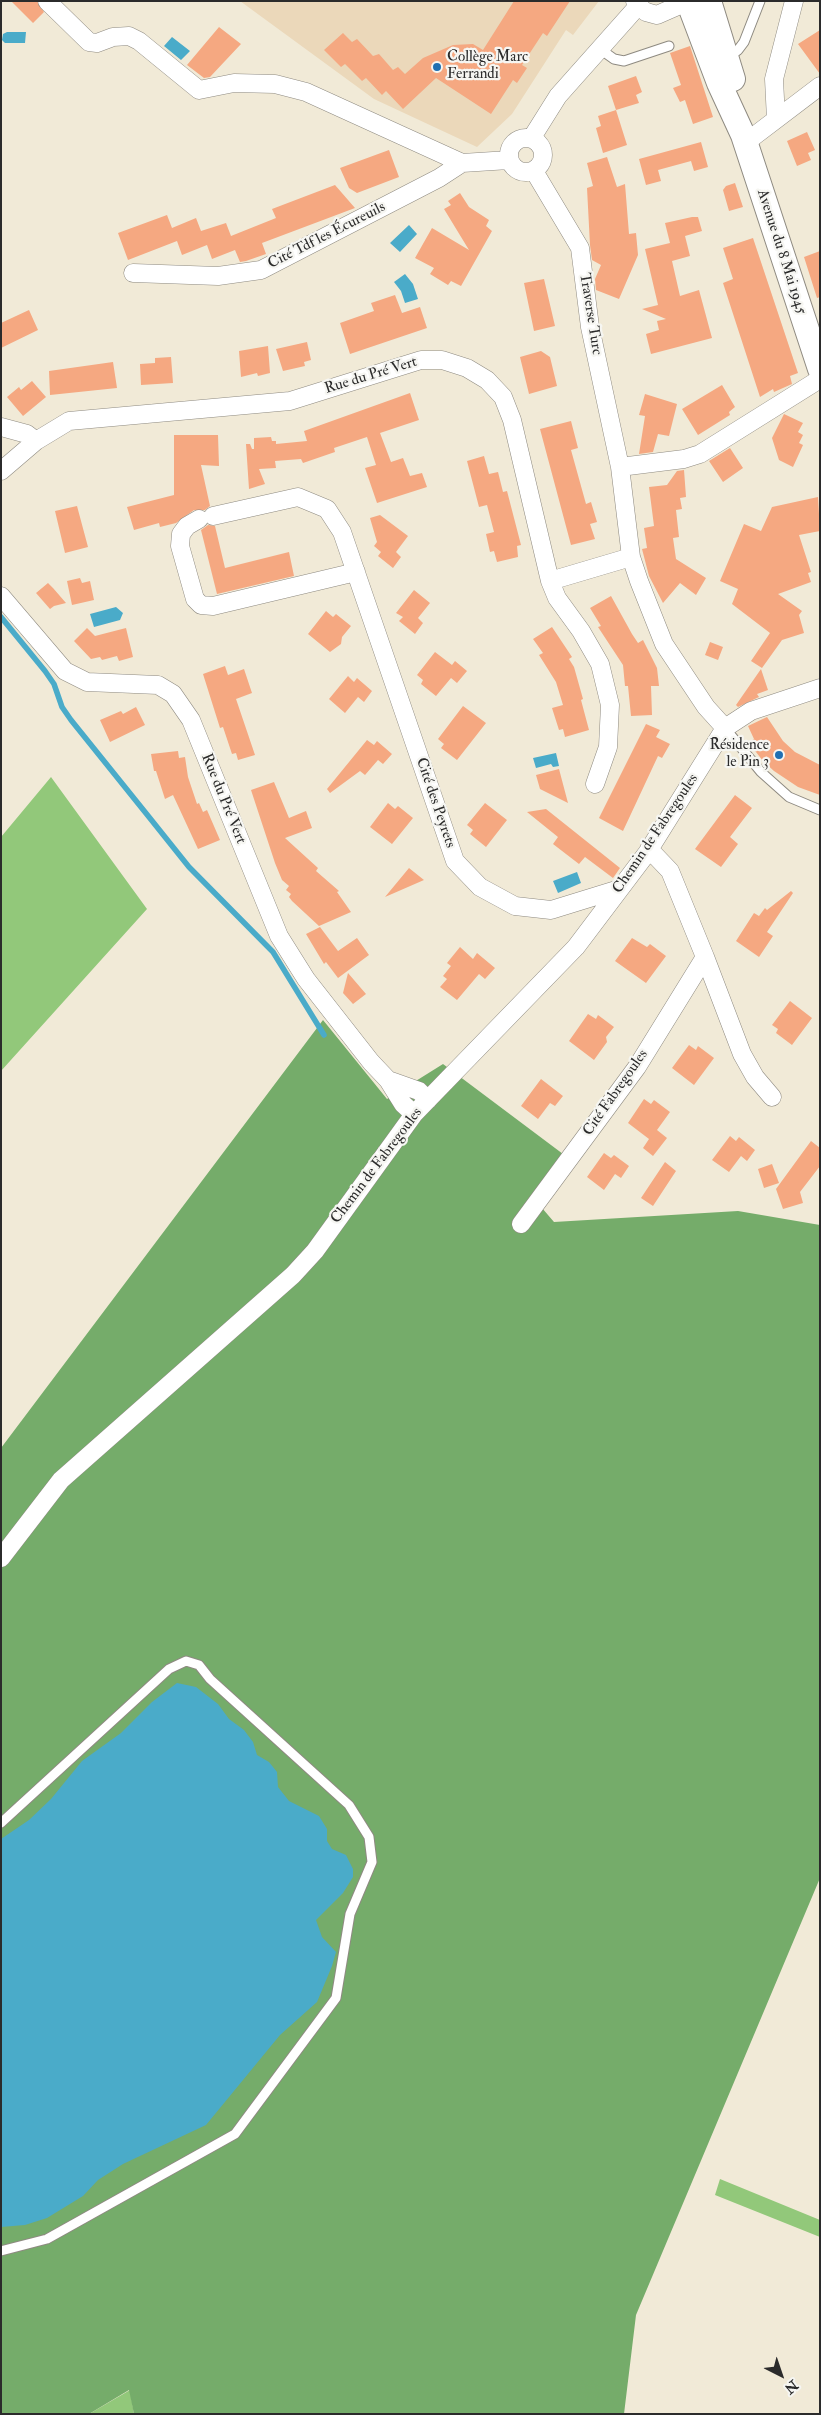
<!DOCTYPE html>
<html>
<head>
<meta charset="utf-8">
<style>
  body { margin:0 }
  #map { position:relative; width:821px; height:2415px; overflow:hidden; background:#f1ead7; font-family:"IM FELL Double Pica",serif }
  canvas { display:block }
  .frame { position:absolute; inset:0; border:2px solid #2b2b2b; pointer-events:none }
  .north { position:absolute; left:756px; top:2350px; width:50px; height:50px; -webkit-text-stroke:4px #f6f6f2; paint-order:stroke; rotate:139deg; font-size:14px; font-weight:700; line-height:20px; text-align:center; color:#2b2b2b }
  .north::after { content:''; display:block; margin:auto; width:18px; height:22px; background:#2b2b2b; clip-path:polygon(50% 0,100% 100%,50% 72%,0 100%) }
</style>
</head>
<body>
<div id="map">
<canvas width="821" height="2415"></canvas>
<div class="frame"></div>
<div class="north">N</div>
</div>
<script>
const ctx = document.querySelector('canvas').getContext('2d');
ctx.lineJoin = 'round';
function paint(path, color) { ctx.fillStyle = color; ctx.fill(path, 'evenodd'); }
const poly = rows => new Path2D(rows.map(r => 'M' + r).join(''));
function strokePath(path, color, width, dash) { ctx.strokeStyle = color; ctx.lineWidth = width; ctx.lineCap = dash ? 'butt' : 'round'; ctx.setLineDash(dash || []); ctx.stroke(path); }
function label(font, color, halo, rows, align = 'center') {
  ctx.font = font + ' "IM FELL Double Pica",serif'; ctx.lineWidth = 4.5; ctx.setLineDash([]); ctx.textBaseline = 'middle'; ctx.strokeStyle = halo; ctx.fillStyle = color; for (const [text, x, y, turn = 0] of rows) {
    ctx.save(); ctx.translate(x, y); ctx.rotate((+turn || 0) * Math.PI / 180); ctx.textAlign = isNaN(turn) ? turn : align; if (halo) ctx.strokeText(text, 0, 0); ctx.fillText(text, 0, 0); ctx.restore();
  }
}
paint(poly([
  [240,1,599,1,573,35,566,30,512,114,477,147,374,99]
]), '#ebd8ba');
paint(poly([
  [51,777,147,909,1,1071,1,837],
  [720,2179,820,2220,820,2237,715,2195],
  [130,2390,134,2414,89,2414]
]), '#92c87a');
paint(poly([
  [323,1020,387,1099,443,1064,575,1163,542,1208,554,1222,738,1211,820,1225,820,1878,636,2315,624,2414,134,2414,129,2390,89,2414,1,2414,1,1448]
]), '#75ac6a');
paint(poly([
  [7,32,26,32,25,43,5,43,2,40,3,34],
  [172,37,190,51,181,60,164,46],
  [409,225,417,234,400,252,390,243],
  [405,274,413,284,418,299,405,303,401,291,394,282],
  [116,607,123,613,120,620,94,627,90,614],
  [556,753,559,766,553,767,551,764,536,768,533,758],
  [577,872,581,883,558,893,553,881],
  [177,1683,196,1687,218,1704,229,1719,244,1730,253,1742,257,1755,269,1762,277,1772,278,1787,289,1801,319,1816,327,1829,327,1841,332,1849,346,1855,353,1869,353,1877,343,1893,316,1920,322,1937,336,1952,332,1966,317,2002,280,2035,206,2125,123,2164,98,2180,83,2196,47,2218,25,2225,1,2227,1,1839,29,1820,51,1799,82,1761,121,1733,152,1702]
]), '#4aabc9');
strokePath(poly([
  [1,617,45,671,54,684,62,707,71,720,149,817,189,867,273,952,324,1035]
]), '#4aabc9', 5.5);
paint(poly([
  [11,1,37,1,44,12,33,23],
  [514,1,570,1,547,36,543,33,522,65,527,68,517,83,513,80,491,114,436,78,403,109,386,91,382,95,366,78,362,81,345,64,341,67,324,50,343,33,352,42,357,39,373,56,379,54,393,70,398,67,405,74,423,58,453,45,473,44,483,50],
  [219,27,241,44,210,77,204,78,187,65],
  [820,30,820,74,798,44],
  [690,46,713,117,693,124,685,100,680,102,673,88,681,85,670,53],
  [636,76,642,92,636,95,639,103,616,110,627,145,603,153,596,128,601,126,598,116,616,110,608,86],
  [807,132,815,150,808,153,811,160,797,166,787,141],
  [701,142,708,167,694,171,691,161,658,170,661,181,646,185,639,159],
  [389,150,399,177,357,193,349,188,340,168],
  [607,157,617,187,625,184,629,234,636,233,638,255,619,299,596,290,595,279,601,265,592,260,590,245,587,188,593,186,587,163],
  [735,183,743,207,729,211,723,190,726,186],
  [335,185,355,208,262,243,266,254,246,261,240,262,235,250,212,259,207,245,182,255,177,241,128,260,118,233,167,215,172,228,196,218,201,231,226,223,231,236,276,218,272,209],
  [460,193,469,207,489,220,486,226,492,231,461,286,451,281,448,285,430,274,434,268,415,258,432,228,469,250,444,209,451,205,448,201],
  [692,217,698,217,702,231,685,236,690,256,672,261,680,296,699,290,712,338,651,354,646,334,659,330,657,321,666,319,642,309,658,305,645,249,670,243,665,223],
  [753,238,798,373,790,376,792,384,774,392,773,389,760,397,723,283,733,279,723,248],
  [820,251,820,297,817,298,804,257],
  [544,279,555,326,534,331,524,283],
  [395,295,402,313,420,307,427,328,350,354,340,323,374,311,371,303],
  [29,310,38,330,1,348,1,323],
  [307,342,311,360,304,362,305,366,283,371,276,349],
  [268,346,270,373,258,376,257,373,241,377,239,351],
  [541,351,550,357,557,386,529,394,520,357],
  [171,357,173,383,141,385,140,364,155,363,155,358],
  [113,362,117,388,50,395,49,371],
  [32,381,46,397,23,416,7,397,19,387,21,390],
  [722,385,735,407,729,412,730,415,698,435,682,409],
  [410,393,419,420,380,433,391,462,403,458,410,476,422,473,427,487,377,503,365,468,376,465,367,437,334,448,335,452,303,463,301,459,275,461,276,468,259,469,265,484,249,489,246,444,250,444,252,449,254,449,254,438,271,437,272,441,276,441,276,444,307,441,304,431],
  [645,394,677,404,669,436,658,434,653,452,639,454,645,416,639,415],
  [784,414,803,423,798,432,803,435,799,443,803,445,793,467,779,460,772,438],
  [571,421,578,448,571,450,586,504,591,502,597,522,590,524,595,539,571,545,540,429],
  [174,435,218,435,219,466,201,465,210,506,205,510,194,510,176,523,160,527,159,523,134,530,127,507,174,495],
  [730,448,743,468,723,482,709,461],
  [484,456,489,474,498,472,503,492,507,491,521,545,517,546,518,557,497,562,494,551,490,552,486,534,494,532,487,505,479,507,467,461],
  [684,470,686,497,680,498,682,509,676,510,679,537,673,538,676,559,706,578,696,595,680,583,663,603,649,576,642,549,647,548,644,528,654,526,649,487,667,485,677,471],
  [818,497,820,531,799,535,811,572,808,573,811,582,778,594,802,611,799,615,804,633,782,640,762,668,751,661,770,633,732,604,738,589,720,581,744,524,761,531,772,507],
  [77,506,88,547,65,553,55,511],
  [380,515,408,536,396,552,401,557,393,568,378,556,381,552,374,546,377,542,370,518],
  [208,525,215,526,225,568,289,552,294,576,217,594,201,530],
  [80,578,82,583,90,581,94,600,72,605,67,581],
  [48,583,53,588,66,603,54,606,50,609,36,593],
  [414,590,430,603,418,618,423,623,415,634,399,621,403,617,396,613],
  [611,596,632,634,638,643,643,640,657,668,659,686,651,686,652,715,631,716,628,686,625,686,623,665,598,627,601,626,590,608],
  [326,611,333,617,336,614,351,626,342,637,341,644,330,652,308,634],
  [552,627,572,657,569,659,574,667,583,699,581,700,589,730,565,737,563,729,559,730,552,708,563,705,556,682,539,655,543,653,533,639],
  [87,628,95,636,126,628,133,657,119,661,117,656,102,660,100,657,91,659,74,641],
  [710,642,723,647,718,660,705,655],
  [435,652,452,665,455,661,467,671,457,683,451,678,436,696,421,684,423,680,417,675],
  [225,666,228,675,244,669,252,693,236,699,255,755,238,760,236,753,232,754,223,727,220,728,203,674],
  [761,669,768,690,757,694,759,697,738,707,736,705],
  [348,676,354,682,357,678,372,691,364,702,358,697,345,713,329,699],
  [463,706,486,723,457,760,441,748,444,744,438,739],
  [136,707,145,725,110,742,100,720,121,711,123,714],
  [767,717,783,741,795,752,820,765,820,795,798,787,774,771,763,761,749,743,754,739,748,726],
  [646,724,660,730,656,737,670,744,662,758,658,756,623,831,599,818],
  [367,740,374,745,377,741,392,754,383,764,378,760,365,775,360,771,330,793,327,789],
  [178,751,179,758,185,757,188,777,197,804,199,803,203,812,207,810,220,840,198,849,173,795,165,799,156,771,154,771,151,754],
  [559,769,568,803,540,789,536,775],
  [274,782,289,818,306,811,312,828,285,838,318,868,316,871,339,891,337,892,351,912,319,926,292,901,289,897,291,894,286,890,289,886,282,880,275,863,251,790],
  [735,795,752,808,730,837,738,844,721,867,695,849],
  [388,803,395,809,398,806,413,818,392,844,370,827],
  [485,803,507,820,486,847,470,834,473,830,467,825],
  [546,809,620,868,613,878,585,857,579,864,553,844,558,837,527,812],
  [409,868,424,880,385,897],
  [791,891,793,893,767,932,773,936,759,957,736,941,754,913,759,916,765,908,767,910],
  [320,927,338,951,357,938,369,955,338,978,326,962,324,964,306,934],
  [632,938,647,947,650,944,666,956,646,983,615,961],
  [460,947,473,959,477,953,495,968,485,979,479,974,457,1000,440,987,447,979,443,976,451,966,447,963],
  [348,973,366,994,353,1004,343,993],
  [790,1001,812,1018,792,1045,776,1033,778,1029,772,1025],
  [588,1014,596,1019,598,1015,614,1027,606,1037,607,1042,594,1060,569,1041],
  [689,1045,696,1050,698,1046,714,1058,694,1085,672,1068],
  [541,1079,563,1096,555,1106,550,1103,538,1119,521,1106],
  [644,1099,651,1104,654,1100,670,1112,657,1130,667,1138,653,1156,643,1148,649,1139,628,1123],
  [730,1136,736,1141,739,1137,755,1150,747,1161,741,1156,729,1172,712,1160],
  [811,1141,820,1148,820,1166,800,1192,803,1203,783,1209,776,1189],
  [604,1153,611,1158,614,1155,629,1166,621,1178,615,1174,604,1190,587,1177],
  [665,1162,676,1171,653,1206,641,1198],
  [772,1164,779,1183,764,1188,758,1169]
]), '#f5a881');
const lane = poly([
  [600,49,614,59,624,61,669,46],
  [727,58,738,50,744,42,760,1],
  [725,728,761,772,789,797,820,810],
  [1,1823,169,1669,186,1661,199,1665,210,1679,349,1805,369,1837,372,1862,350,1914,336,1998,235,2134,47,2239,1,2251]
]);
const street = poly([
  [47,1,89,42,97,43,113,37,129,36,139,41,199,90,234,83,275,84,306,92,462,163],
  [635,1,638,6,646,12,657,15,689,1],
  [776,119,774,79,794,1],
  '509 155a17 17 0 1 1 34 0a17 17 0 1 1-34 0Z',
  [531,139,558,96,638,6],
  [745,143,820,86],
  [534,171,580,248,590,327,620,467,631,557,639,581,664,644,706,707,725,728],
  [133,273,218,276,261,270,439,178,462,163,509,160],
  [1,427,27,434,36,441],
  [620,467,684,459,700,454,820,379],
  [1,471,36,441,69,421,290,401,421,360,442,360,467,368,487,380,503,397,512,420,550,581,631,557],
  [213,516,298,497,327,509,342,532,455,861,480,887,515,906,551,910,619,889],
  [199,519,187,526,181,534,180,546,195,599,201,605,213,606,356,572],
  [550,581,557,598,581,631,600,664,610,705,608,747,595,784],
  [1,596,65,671,87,682,158,685,173,694,191,720,279,936,306,979,371,1062,388,1080,403,1104,414,1114],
  [705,957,742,1054,755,1077,772,1097],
  [388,1080,419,1091,428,1100],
  [521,1224,637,1067,705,957,670,871,649,849],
  [1,1558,61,1480,293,1275,315,1251,414,1114,576,947,647,853,725,728,751,711,820,688]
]);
const secondary = poly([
  [688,1,719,83,743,135,820,369],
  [709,1,733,79]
]);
strokePath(lane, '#8e8a81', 11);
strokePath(street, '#8e8a81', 19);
strokePath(secondary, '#8e8a81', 26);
strokePath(lane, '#fff', 9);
strokePath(street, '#fff', 18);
strokePath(secondary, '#fff', 24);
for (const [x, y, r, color] of [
  [437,67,5,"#1f6fb2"],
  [779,755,5,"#1f6fb2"]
]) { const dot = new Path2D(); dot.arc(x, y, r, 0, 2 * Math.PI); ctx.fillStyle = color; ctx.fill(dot); strokePath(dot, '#f6f6f2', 2); }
label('15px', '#2b2b2b', '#f6f6f2', [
  ["Collège Marc",447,58],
  ["Ferrandi",447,75],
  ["Résidence",769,746,"right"],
  ["le Pin 3",769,763,"right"]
], 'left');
label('15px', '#2b2b2b', '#f6f6f2', [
  ["Cité Tdf les Écureuils",327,236,-27],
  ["Avenue du 8 Mai 1945",781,252,72],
  ["Traverse Turc",590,314,81],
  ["Rue du Pré Vert",371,376,-17],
  ["Rue du Pré Vert",223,799,68],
  ["Cité des Peyrets",435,803,71],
  ["Chemin de Fabregoules",656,834,-56],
  ["Cité Fabregoules",616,1093,-55],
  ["Chemin de Fabregoules",377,1166,-53]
]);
</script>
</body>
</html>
